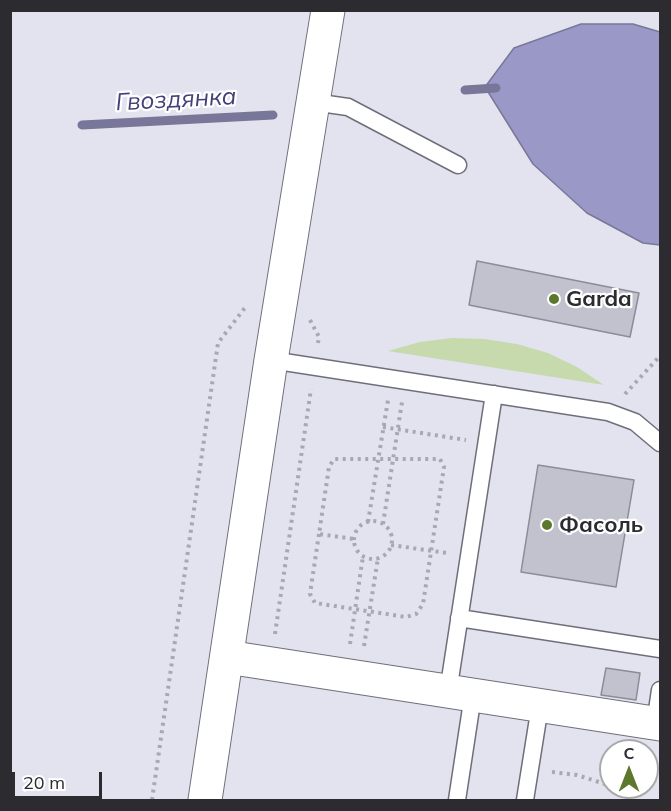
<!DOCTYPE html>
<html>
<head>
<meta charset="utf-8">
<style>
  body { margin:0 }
  #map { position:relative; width:671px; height:811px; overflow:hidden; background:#e3e3f0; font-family:Mulish,sans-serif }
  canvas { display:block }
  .frame { position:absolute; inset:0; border:12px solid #2b2b30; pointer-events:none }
  .north { position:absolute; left:599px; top:739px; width:60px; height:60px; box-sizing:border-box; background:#fff; border:2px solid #aaaaac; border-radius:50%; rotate:0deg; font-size:16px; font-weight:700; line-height:24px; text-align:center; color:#2b2b30 }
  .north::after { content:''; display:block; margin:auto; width:21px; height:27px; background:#5c782d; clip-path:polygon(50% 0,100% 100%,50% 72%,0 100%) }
  .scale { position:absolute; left:12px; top:772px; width:90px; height:27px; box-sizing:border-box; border:3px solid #2b2b30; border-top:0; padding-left:8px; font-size:18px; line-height:21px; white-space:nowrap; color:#2b2b30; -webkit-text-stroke:4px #fff; paint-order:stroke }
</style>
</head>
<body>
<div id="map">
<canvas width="671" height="811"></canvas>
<div class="frame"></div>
<div class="north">С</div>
<div class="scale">20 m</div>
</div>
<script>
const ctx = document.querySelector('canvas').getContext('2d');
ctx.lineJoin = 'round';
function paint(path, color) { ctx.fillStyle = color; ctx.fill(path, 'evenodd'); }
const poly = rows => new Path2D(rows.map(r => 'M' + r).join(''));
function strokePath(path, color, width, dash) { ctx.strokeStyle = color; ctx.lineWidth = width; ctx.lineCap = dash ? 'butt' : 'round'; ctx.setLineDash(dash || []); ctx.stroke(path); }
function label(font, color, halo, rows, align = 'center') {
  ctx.font = font + ' Mulish,sans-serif'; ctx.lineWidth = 4.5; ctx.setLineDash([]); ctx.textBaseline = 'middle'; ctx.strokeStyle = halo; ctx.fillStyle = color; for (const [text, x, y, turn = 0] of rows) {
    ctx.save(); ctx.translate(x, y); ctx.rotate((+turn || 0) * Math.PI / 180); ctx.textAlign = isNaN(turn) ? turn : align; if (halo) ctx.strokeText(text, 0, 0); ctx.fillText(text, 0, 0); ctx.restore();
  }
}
paint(poly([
  [452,338,484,339,517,344,548,353,577,367,604,385,388,351,420,342]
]), '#c6daad');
const water = poly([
  [581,24,633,24,660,32,660,245,643,243,587,213,533,164,485,87,514,48,581,24]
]);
paint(water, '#9a98c6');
strokePath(water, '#797799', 1.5);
strokePath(poly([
  [465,90,496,88],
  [82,125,273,115]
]), '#797799', 9);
const building = poly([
  [477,261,639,293,630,337,469,305,477,261],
  [538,465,634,480,616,587,521,572,538,465],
  [606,668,640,673,636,700,601,695,606,668]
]);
paint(building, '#c2c2cf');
strokePath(building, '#8c8c98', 1.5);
const lane = poly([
  [313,102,348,107,458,165],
  [271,360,608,412,635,422,660,443],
  [459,618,660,649],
  [448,692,494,394],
  [655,724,660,690],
  [457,800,473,695],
  [525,800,540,706]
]);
const street = poly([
  [227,657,660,724]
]);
const secondary = poly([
  [205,800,271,360,328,10]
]);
strokePath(lane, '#6f6f7b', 19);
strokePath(street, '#6f6f7b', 35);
strokePath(secondary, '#6f6f7b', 35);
strokePath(poly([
  [310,320,319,337,318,343],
  [625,394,660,356],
  [383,427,466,440],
  '354 540a19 19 0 1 1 38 0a19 19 0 1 1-38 0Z',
  [368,522,388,400],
  [383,524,402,402],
  [319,534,310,594,315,603,406,617,416,614,423,604,444,467,440,459,334,459,329,467,319,534,354,539],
  [391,545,447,553],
  [275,634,311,389],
  [350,644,363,556],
  [364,646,378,558],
  [552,772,577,775,611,786],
  [613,787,631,800],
  [152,800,218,343,247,305]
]), '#a8a8b3', 4, [3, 4.5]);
strokePath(lane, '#fff', 16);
strokePath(street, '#fff', 33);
strokePath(secondary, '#fff', 33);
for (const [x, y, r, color] of [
  [554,299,6,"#5c782d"],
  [547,525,6,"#5c782d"]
]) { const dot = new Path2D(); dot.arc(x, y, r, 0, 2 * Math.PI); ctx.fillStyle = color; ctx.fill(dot); strokePath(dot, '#fff', 2); }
label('bold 22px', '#2b2b30', '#fff', [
  ["Garda",566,299],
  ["Фасоль",559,525]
], 'left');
label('italic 24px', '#453e78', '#fff', [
  ["Гвоздянка",176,100,-3]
]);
</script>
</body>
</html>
